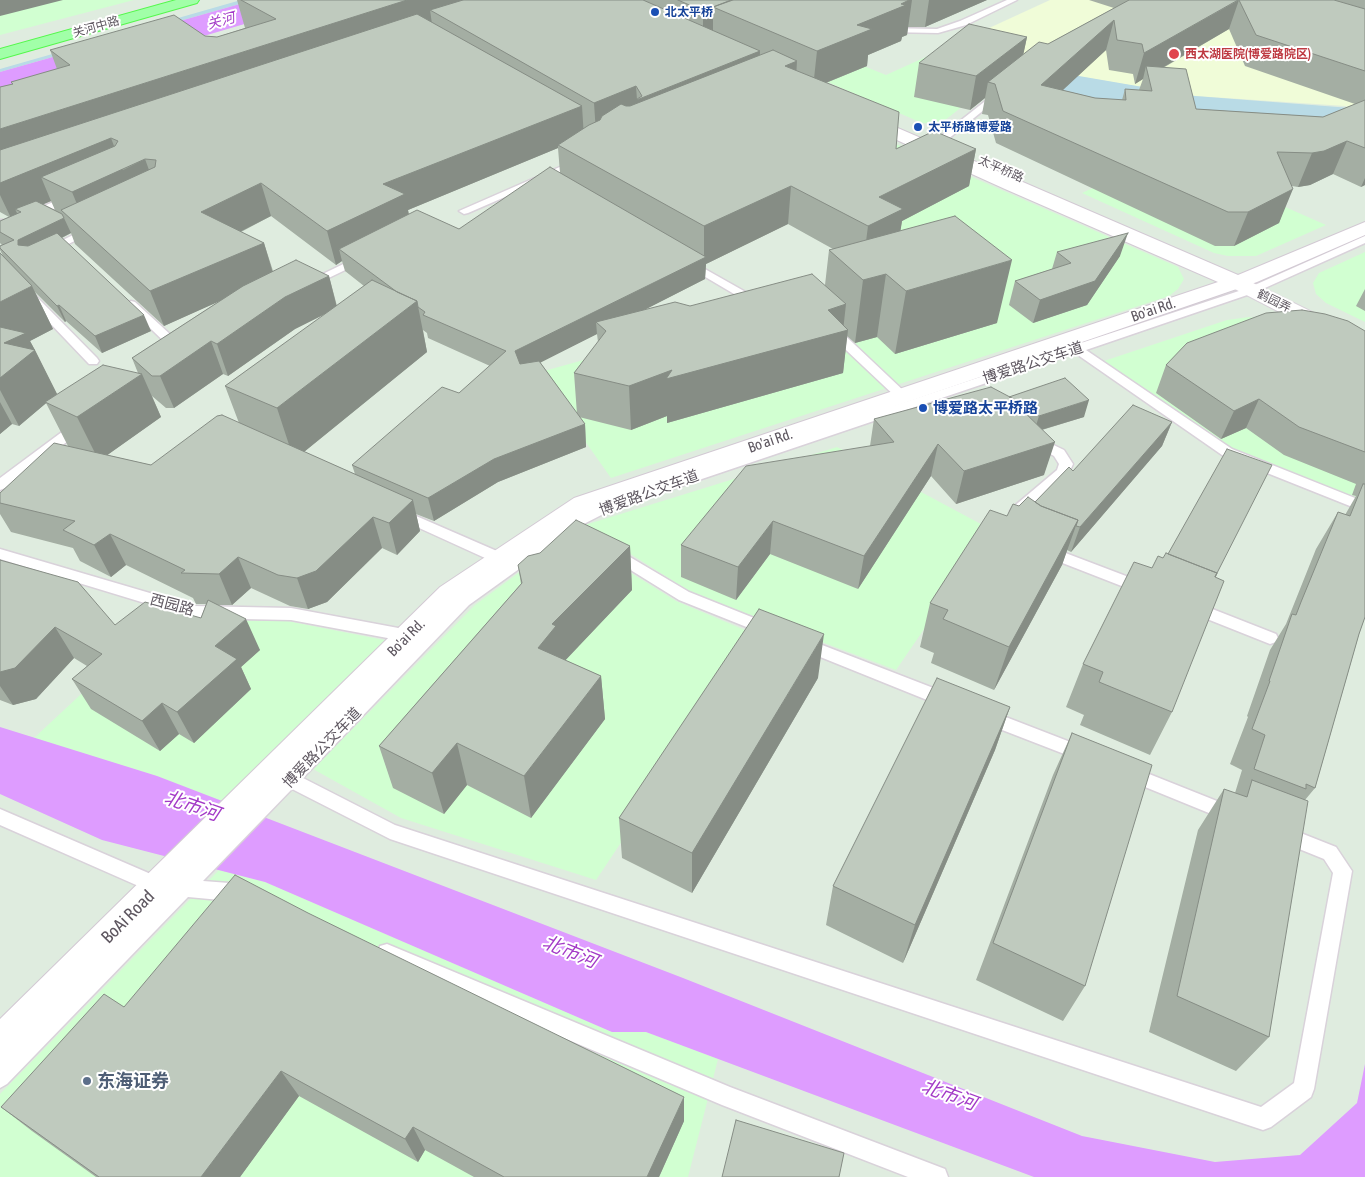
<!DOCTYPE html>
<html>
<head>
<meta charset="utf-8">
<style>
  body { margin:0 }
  canvas { display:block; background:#dfecdf }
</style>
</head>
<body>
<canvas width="1365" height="1177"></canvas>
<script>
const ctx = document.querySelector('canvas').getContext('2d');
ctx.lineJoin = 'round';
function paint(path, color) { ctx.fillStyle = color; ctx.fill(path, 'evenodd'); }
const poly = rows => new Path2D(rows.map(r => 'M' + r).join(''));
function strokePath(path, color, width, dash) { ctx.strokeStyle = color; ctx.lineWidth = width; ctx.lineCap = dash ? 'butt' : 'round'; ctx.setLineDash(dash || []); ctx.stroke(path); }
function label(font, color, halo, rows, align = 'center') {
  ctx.font = font + ' "Asap Condensed","Noto Sans SC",sans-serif'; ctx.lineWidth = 4; ctx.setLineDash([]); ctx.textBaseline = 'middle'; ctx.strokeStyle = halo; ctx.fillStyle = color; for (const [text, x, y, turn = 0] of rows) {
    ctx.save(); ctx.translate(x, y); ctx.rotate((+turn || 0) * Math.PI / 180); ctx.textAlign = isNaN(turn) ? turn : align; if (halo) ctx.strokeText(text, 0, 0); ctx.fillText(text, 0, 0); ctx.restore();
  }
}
paint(poly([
  [0,0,134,0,0,35],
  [655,7,745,18,886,75,950,46,1018,63,940,124,922,123],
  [873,134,1178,267,1184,279,1178,289,1169,296,611,478,537,373,816,295,902,242],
  [1127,172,1233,184,1326,225,1256,256,1228,256,1214,253,1082,193],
  [1365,252,1365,322,1326,303,1316,294,1313,283,1319,273],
  [1249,317,1278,322,1308,333,1365,502,1228,447,1101,362,1227,320],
  [837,447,992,530,896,670,692,593,585,525],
  [570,535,676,601,759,636,596,880,401,818,313,769,475,605],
  [168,613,192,620,287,621,389,641,224,802,157,776,34,738],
  [219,870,265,882,612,1032,646,1032,718,1059,688,1177,0,1177,0,1094]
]), '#d1ffd1');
paint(poly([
  [1050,0,1286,0,1365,111,1345,106,1195,96,1082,77,950,46]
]), '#f0fcd8');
paint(poly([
  [241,0,254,0,0,72,0,69],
  [1073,75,1195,96,1351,108,1267,147,1029,115]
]), '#b9dbe6');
paint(poly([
  [254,0,326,0,0,96,0,72],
  [0,727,157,776,683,978,1082,1136,1215,1162,1300,1155,1357,1103,1365,1064,1365,1177,1034,1177,646,1032,612,1032,265,882,102,840,0,794]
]), '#de9cff');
const service = poly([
  [1007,0,1017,0,966,25,938,33,887,32,883,30,887,28,937,29,960,21,1007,0],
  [998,91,1002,94,1001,96,942,144,936,144,936,140,998,91],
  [578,159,581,160,581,164,468,213,464,214,459,211,578,159],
  [72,194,77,197,76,199,17,225,0,226,0,220,11,220,72,194],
  [91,226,96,229,95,231,50,253,46,254,41,251,91,226],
  [1365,236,1365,243,1256,292,1086,350,1232,449,1365,502,1365,512,1222,455,1075,353,613,509,576,528,469,605,303,778,395,825,1261,1107,1294,1083,1333,873,1324,859,1277,840,1274,834,1277,828,1283,826,1336,847,1352,871,1314,1089,1311,1097,1271,1127,1263,1130,390,839,292,789,203,881,242,884,249,887,251,893,249,899,242,902,188,897,7,1084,0,1088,0,1062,165,895,152,892,0,825,0,809,160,878,180,879,277,781,268,776,265,771,268,766,274,764,288,770,459,597,566,522,603,503,1067,348,1068,343,1078,344,1248,288,1365,236],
  [362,255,367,258,366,260,312,286,304,286,302,284,362,255],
  [689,260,751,295,759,293,765,296,754,301,746,301,685,265,684,263,685,261,689,260],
  [30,293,34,294,97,358,99,361,97,364,89,364,26,298,24,296,30,293],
  [131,301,135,302,184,347,186,350,184,353,176,353,127,306,125,304,131,301],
  [832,326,836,327,906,393,908,396,906,399,898,399,828,333,826,330,832,326],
  [79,422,84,423,85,426,84,429,5,488,0,490,0,478,74,423,79,422],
  [1035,436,1064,450,1073,464,1068,475,1022,514,1017,516,1012,514,1010,511,1012,508,1057,470,1059,464,1054,456,1030,443,1028,440,1035,436],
  [400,509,506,555,508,559,506,563,501,564,496,563,395,517,393,514,395,511,400,509],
  [1047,546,1147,584,1149,588,1147,592,1142,593,1137,592,1042,555,1040,551,1042,547,1047,546],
  [613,547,689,592,774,626,777,630,774,634,769,636,679,600,608,556,606,552,608,548,613,547],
  [0,549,194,606,291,608,409,630,415,632,417,636,415,640,409,642,291,620,194,618,0,559,0,549],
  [1192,601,1276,634,1278,638,1276,642,1270,644,1187,611,1184,607,1187,603,1192,601],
  [804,638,954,696,956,701,954,706,948,708,942,706,798,648,796,644,798,640,804,638],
  [985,709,1091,750,1094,755,1091,760,1085,762,979,721,977,716,979,711,985,709],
  [1129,766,1237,809,1240,814,1237,819,1231,822,1123,778,1120,773,1123,768,1129,766],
  [387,944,730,1087,945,1169,948,1177,908,1177,722,1105,380,960,377,953,380,946,387,944]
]);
const minor = poly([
  [1236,276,1243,278,1365,338,1365,354,1357,352,1229,286,1226,282,1229,278,1236,276]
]);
const secondary = poly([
  [863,113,1238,275,1365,222,1365,235,1257,282,592,510,460,601,13,1059,0,1065,0,1019,440,587,574,498,1218,282,1005,189,857,122,855,118,857,114,863,113]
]);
const primary = poly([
  [176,0,199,0,197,3,0,59,0,49,176,0]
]);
strokePath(service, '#d9d2da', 3);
strokePath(minor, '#d9d2da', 2);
strokePath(secondary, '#d3cad4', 2);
strokePath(primary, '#54f84c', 2);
paint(service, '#fff');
paint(minor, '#fff');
paint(secondary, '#fff');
paint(primary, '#a1ffa8');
paint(poly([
  [237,0,987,0,925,27,908,27,907,35,902,37,901,41,868,55,867,66,826,83,896,149,976,149,969,186,902,221,900,231,997,323,895,354,877,337,855,343,847,336,843,373,667,423,667,416,631,430,579,417,585,424,586,447,498,482,434,521,416,514,420,531,397,555,382,548,327,602,308,609,290,606,251,588,232,605,217,605,260,650,241,667,251,689,194,743,179,734,160,751,91,709,72,679,87,666,74,658,36,699,13,705,0,700,0,560,115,625,201,618,206,604,196,604,193,598,126,565,111,577,80,561,73,548,11,532,0,514,0,493,68,446,46,403,19,426,12,424,0,434,0,253,3,256,0,250,0,246,2,245,0,243,0,221,9,217,0,212,0,87,12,84,11,82,57,69,50,50,205,36,217,37,245,28],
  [558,148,560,173,459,229,409,215,408,210],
  [51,201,55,210,43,204],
  [271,216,336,265,342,261,345,271,364,286,337,306,329,276,273,271,264,243,241,232],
  [788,224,833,249,829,250,825,285,690,306,644,310,705,279,706,264],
  [71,233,75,244,164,326,221,300,132,358,138,373,52,398,57,394,30,341,53,329,35,292,65,322,66,321,102,353,151,331,62,238],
  [327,313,225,386,239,423,151,465,107,455,161,417,152,396,166,408,174,408,223,374,228,376,295,329],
  [423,330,427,333,428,338,490,366,459,393,352,465,355,474,304,452,427,352],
  [597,334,598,342,574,373,577,414,540,362],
  [1089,0,1365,0,1365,185,1361,187,1333,174,1310,185,1298,187,1292,186,1279,223,1234,246,1215,246,996,143,988,115,982,114,985,98,970,110,914,97,919,63,1027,37,1023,55,1048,44,1114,8],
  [1229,29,1245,66,1355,104,1323,117,1196,109,1163,68],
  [1106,50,1109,70,1133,74,1135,84,1143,79,1139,90,1125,89,1122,100,1095,98,1062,90],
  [1057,252,1120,256,1087,305,1033,323,1009,305,1015,281,1052,269],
  [1365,289,1365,311,1356,306],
  [1365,331,1365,617,1359,634,1315,788,1305,800,1269,1037,1236,1071,1149,1032,1198,830,1224,789,1235,793,1242,770,1230,764,1248,717,1247,716,1270,650,1286,624,1316,549,1338,512,1345,515,1356,496,1352,495,1356,484,1284,455,1246,428,1221,439,1156,393,1166,365],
  [1009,397,1084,417,1042,430,1044,475,956,504,931,476,858,589,770,554,736,600,681,577,681,545,870,446,874,419],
  [1172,422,1162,446,1071,552,1067,550,1062,565,994,690,931,663,934,653,920,647,930,603,1007,516,1019,506,1035,502,1073,471],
  [630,546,632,590,565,660,601,676,605,719,531,818,467,785,444,814,393,788,379,746,521,584,518,565],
  [1152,568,1215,577,1172,712,1150,755,1080,725,1084,715,1066,707,1083,664],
  [818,678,692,893,622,858,619,818],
  [1010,707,995,750,903,963,826,925,833,886],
  [1072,733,1085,986,1063,1021,976,980,1053,775],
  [124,1007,684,1121,659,1177,474,1177,425,1150,418,1162,299,1096,240,1177,96,1177,32,1131,1,1107]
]), '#a4aea3');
paint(poly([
  [0,0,63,0,0,16],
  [407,0,471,0,430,10,433,31,111,138,123,170,145,159,157,192,86,226,72,192,41,177,51,201,21,214,21,212,15,209,18,215,11,218,0,195,0,129],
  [909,0,912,0,907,35,902,37,901,41,868,55,867,66,813,88,817,51,857,25],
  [929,0,987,0,925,27],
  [1239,0,1229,29,1148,76,1146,66,1143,79,1135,84,1144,53],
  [713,7,713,35,703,39,703,11],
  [1114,20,1106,50,1034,117,1041,85],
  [1027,37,1020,70,995,84,988,82,985,98,970,110,976,76],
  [760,51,759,80,596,133,594,103,636,86,637,100],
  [797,61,795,96,785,66],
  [582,106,584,138,558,145,558,148,408,210,411,227,339,249,342,261,336,265,327,231,383,184],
  [1347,141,1333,174,1310,185,1298,187,1312,153],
  [976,149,969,186,902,221,898,247,863,265,868,226,879,197],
  [1365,178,1365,185,1361,187],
  [261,183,271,216,212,246,201,212],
  [791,186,788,224,706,264,705,279,605,330,596,322,597,334,518,374,515,351,704,258,704,226],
  [1293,189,1279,223,1234,246,1248,212],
  [64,218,71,233,25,256,18,245,18,240],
  [1128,233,1120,256,1087,305,1033,323,1040,300],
  [264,243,274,277,164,326,150,291],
  [1012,260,997,323,895,354,906,291],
  [886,274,877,337,855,343,863,280],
  [329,276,337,308,295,329,228,376,217,344,285,297],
  [32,286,53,329,30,341,35,350,57,394,19,426,0,390,0,302],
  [417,301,427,352,294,460,277,408],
  [846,304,843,331,848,330,843,373,667,423,667,416,631,430,629,386,828,310],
  [59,305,66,321,65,322,57,306],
  [144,315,151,331,102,353,95,336],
  [211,341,223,374,174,408,160,376],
  [142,374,161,417,99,461,77,417],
  [1259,399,1246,428,1221,439,1234,411],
  [1089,400,1084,417,1034,432,1039,416],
  [0,402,12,424,0,434],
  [1025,405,1016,438,1019,407],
  [1172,422,1162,446,1071,552,1080,527],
  [585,424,586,447,498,482,434,521,428,498,494,459],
  [1055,442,1044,475,956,504,964,471],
  [938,444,931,476,858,589,864,556],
  [413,500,420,531,397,555,389,523],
  [373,517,382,548,327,602,308,609,297,578],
  [1078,520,1062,565,994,690,1009,647],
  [773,521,770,554,736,600,738,567],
  [110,534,126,565,111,577,94,545],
  [630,546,632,590,561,665,538,648,552,624],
  [238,557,251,588,232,605,219,574],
  [246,619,260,650,241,667,251,689,194,743,177,712,215,646],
  [55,627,74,658,36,699,13,705,0,686,0,672],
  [824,634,818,678,692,893,692,853],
  [601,676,605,719,531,818,524,776],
  [162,703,179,734,160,751,142,721],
  [1010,707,995,750,903,963,915,925],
  [457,743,467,785,444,814,432,773],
  [281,1071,299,1096,240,1177,201,1177],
  [684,1097,684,1121,659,1177,647,1177],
  [413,1127,425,1150,418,1162,405,1139]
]), '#868d85');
const building = poly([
  [241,0,407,0,0,129,0,87,13,84,11,82,70,65,50,50,174,15,205,36,217,37,276,19,241,0],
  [463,0,643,0,760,51,634,101,642,96,636,86,594,103,430,10,463,0],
  [678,0,731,0,703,11,678,0],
  [733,0,909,0,901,4,906,5,857,25,872,29,817,51,713,7,733,0],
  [1129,0,1238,0,1144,53,1142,44,1117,40,1114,20,1041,85,1095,98,1126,100,1125,89,1152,91,1146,66,1186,69,1196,109,1323,117,1365,100,1365,148,1347,141,1324,151,1312,153,1277,152,1293,189,1248,212,1228,212,1003,111,995,84,988,82,1039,42,1048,44,1129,0],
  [1239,0,1334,0,1365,9,1365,71,1256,35,1239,0],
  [417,14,582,106,383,184,405,194,327,231,261,183,201,212,264,243,150,291,61,210,155,167,156,160,145,159,72,192,41,177,115,146,118,141,111,138,0,183,0,150,417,14],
  [969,24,1027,37,976,76,919,63,969,24],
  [773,50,797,61,785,66,899,112,896,149,934,131,976,149,879,197,903,209,868,226,791,186,704,226,558,145,589,125,600,120,602,116,621,104,626,106,630,106,773,50],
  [550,167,706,257,515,351,520,364,539,361,585,424,494,459,428,498,352,465,442,387,459,393,506,351,423,315,425,312,418,307,417,301,397,292,339,249,417,210,459,229,550,167],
  [36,201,62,214,64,218,18,240,18,245,28,246,57,233,144,315,95,336,59,305,57,306,0,248,0,246,14,240,0,232,0,221,21,212,15,209,36,201],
  [955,216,1012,260,906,291,886,274,863,280,829,250,955,216],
  [1128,233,1095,281,1040,300,1015,281,1071,263,1057,252,1128,233],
  [0,253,32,286,0,302,0,253],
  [296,260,329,276,285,297,217,344,211,341,160,376,152,376,132,358,243,286,296,260],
  [812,274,846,304,828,310,848,330,666,379,672,370,629,386,574,373,606,331,596,322,675,302,690,306,812,274],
  [372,280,417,301,277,408,225,386,372,280],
  [1302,310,1325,314,1348,321,1365,331,1365,452,1299,427,1259,399,1234,411,1166,365,1187,343,1266,313,1302,310],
  [0,327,26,333,4,343,35,350,0,378,0,327],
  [103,365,142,374,77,417,45,402,103,365],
  [1065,378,1089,400,1039,416,1024,408,1025,405,1009,397,1065,378],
  [991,387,1025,405,1019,407,1055,442,964,471,938,444,864,556,773,521,738,567,681,545,746,466,894,442,874,419,991,387],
  [1133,405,1172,422,1080,527,1076,526,1078,520,1041,506,1035,502,1069,467,1073,471,1133,405],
  [222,415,413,500,389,523,373,517,316,571,297,578,278,575,238,557,219,574,181,573,185,570,110,534,94,545,63,530,75,521,0,503,0,493,54,443,151,465,217,416,222,415],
  [1227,449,1272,465,1215,577,1217,573,1168,554,1227,449],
  [1363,484,1365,484,1365,617,1359,634,1315,788,1306,784,1306,789,1254,769,1265,735,1252,729,1270,681,1269,681,1292,614,1296,615,1301,602,1338,512,1350,516,1363,484],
  [1028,497,1041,506,1078,520,1009,647,943,619,948,610,930,603,990,510,1007,516,1013,504,1019,506,1028,497],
  [576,520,630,546,552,624,556,626,538,648,601,676,524,776,457,743,432,773,379,746,522,583,518,565,528,556,540,553,576,520],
  [1166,553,1217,573,1215,577,1224,581,1172,712,1099,682,1103,672,1083,664,1134,562,1152,568,1158,556,1163,558,1166,553],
  [0,560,78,582,115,625,145,602,201,618,208,600,246,619,215,646,237,659,177,712,162,703,142,721,72,679,102,654,55,627,15,668,0,672,0,560],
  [759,609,824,634,692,853,619,818,759,609],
  [937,678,1010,707,915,925,833,886,937,678],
  [1072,733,1152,765,1085,986,993,943,1072,733],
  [1252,780,1308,801,1269,1037,1177,996,1224,789,1247,797,1252,780],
  [235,875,308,913,684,1097,647,1177,504,1177,413,1127,405,1139,281,1071,201,1177,99,1177,1,1107,104,994,124,1007,235,875],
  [736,1120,844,1153,839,1177,722,1177,736,1120]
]);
paint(building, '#bfcabe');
strokePath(building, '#868d85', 1);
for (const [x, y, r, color] of [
  [655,12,5,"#1a4fb4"],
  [1174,54,6,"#e0444e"],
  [918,127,5,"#1a4fb4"],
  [923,408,5,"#1a4fb4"],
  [87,1081,5,"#5c6f8a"]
]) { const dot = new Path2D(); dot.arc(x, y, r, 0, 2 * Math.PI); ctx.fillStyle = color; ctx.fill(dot); strokePath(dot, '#fff', 2); }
label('bold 12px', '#164399', '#fff', [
  ["北太平桥",665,12],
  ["太平桥路博爱路",928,127]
], 'left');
label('12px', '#5f5861', '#fff', [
  ["关河中路",96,27,-16],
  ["太平桥路",1001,169,24],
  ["鹤园弄",1274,301,26]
]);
label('bold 12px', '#be3a42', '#fff', [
  ["西太湖医院(博爱路院区)",1185,54]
], 'left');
label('italic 14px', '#a33ac7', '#fff', [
  ["关河",221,21,-15]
]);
label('15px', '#5f5861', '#fff', [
  ["Bo'ai Rd.",1153,310,-19],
  ["博爱路公交车道",1033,363,-18],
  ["Bo'ai Rd.",770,441,-19],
  ["博爱路公交车道",649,493,-20],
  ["西园路",172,605,15],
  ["Bo'ai Rd.",406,638,-45],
  ["博爱路公交车道",322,748,-46]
]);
label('bold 15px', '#164399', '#fff', [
  ["博爱路太平桥路",933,408]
], 'left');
label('18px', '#5f5861', '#fff', [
  ["BoAi Road",128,917,-45]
]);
label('bold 18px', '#4e5e75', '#fff', [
  ["东海证券",97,1081]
], 'left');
label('italic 19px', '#a33ac7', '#fff', [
  ["北市河",192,806,19],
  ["北市河",570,952,22],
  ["北市河",949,1095,20]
]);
</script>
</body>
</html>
